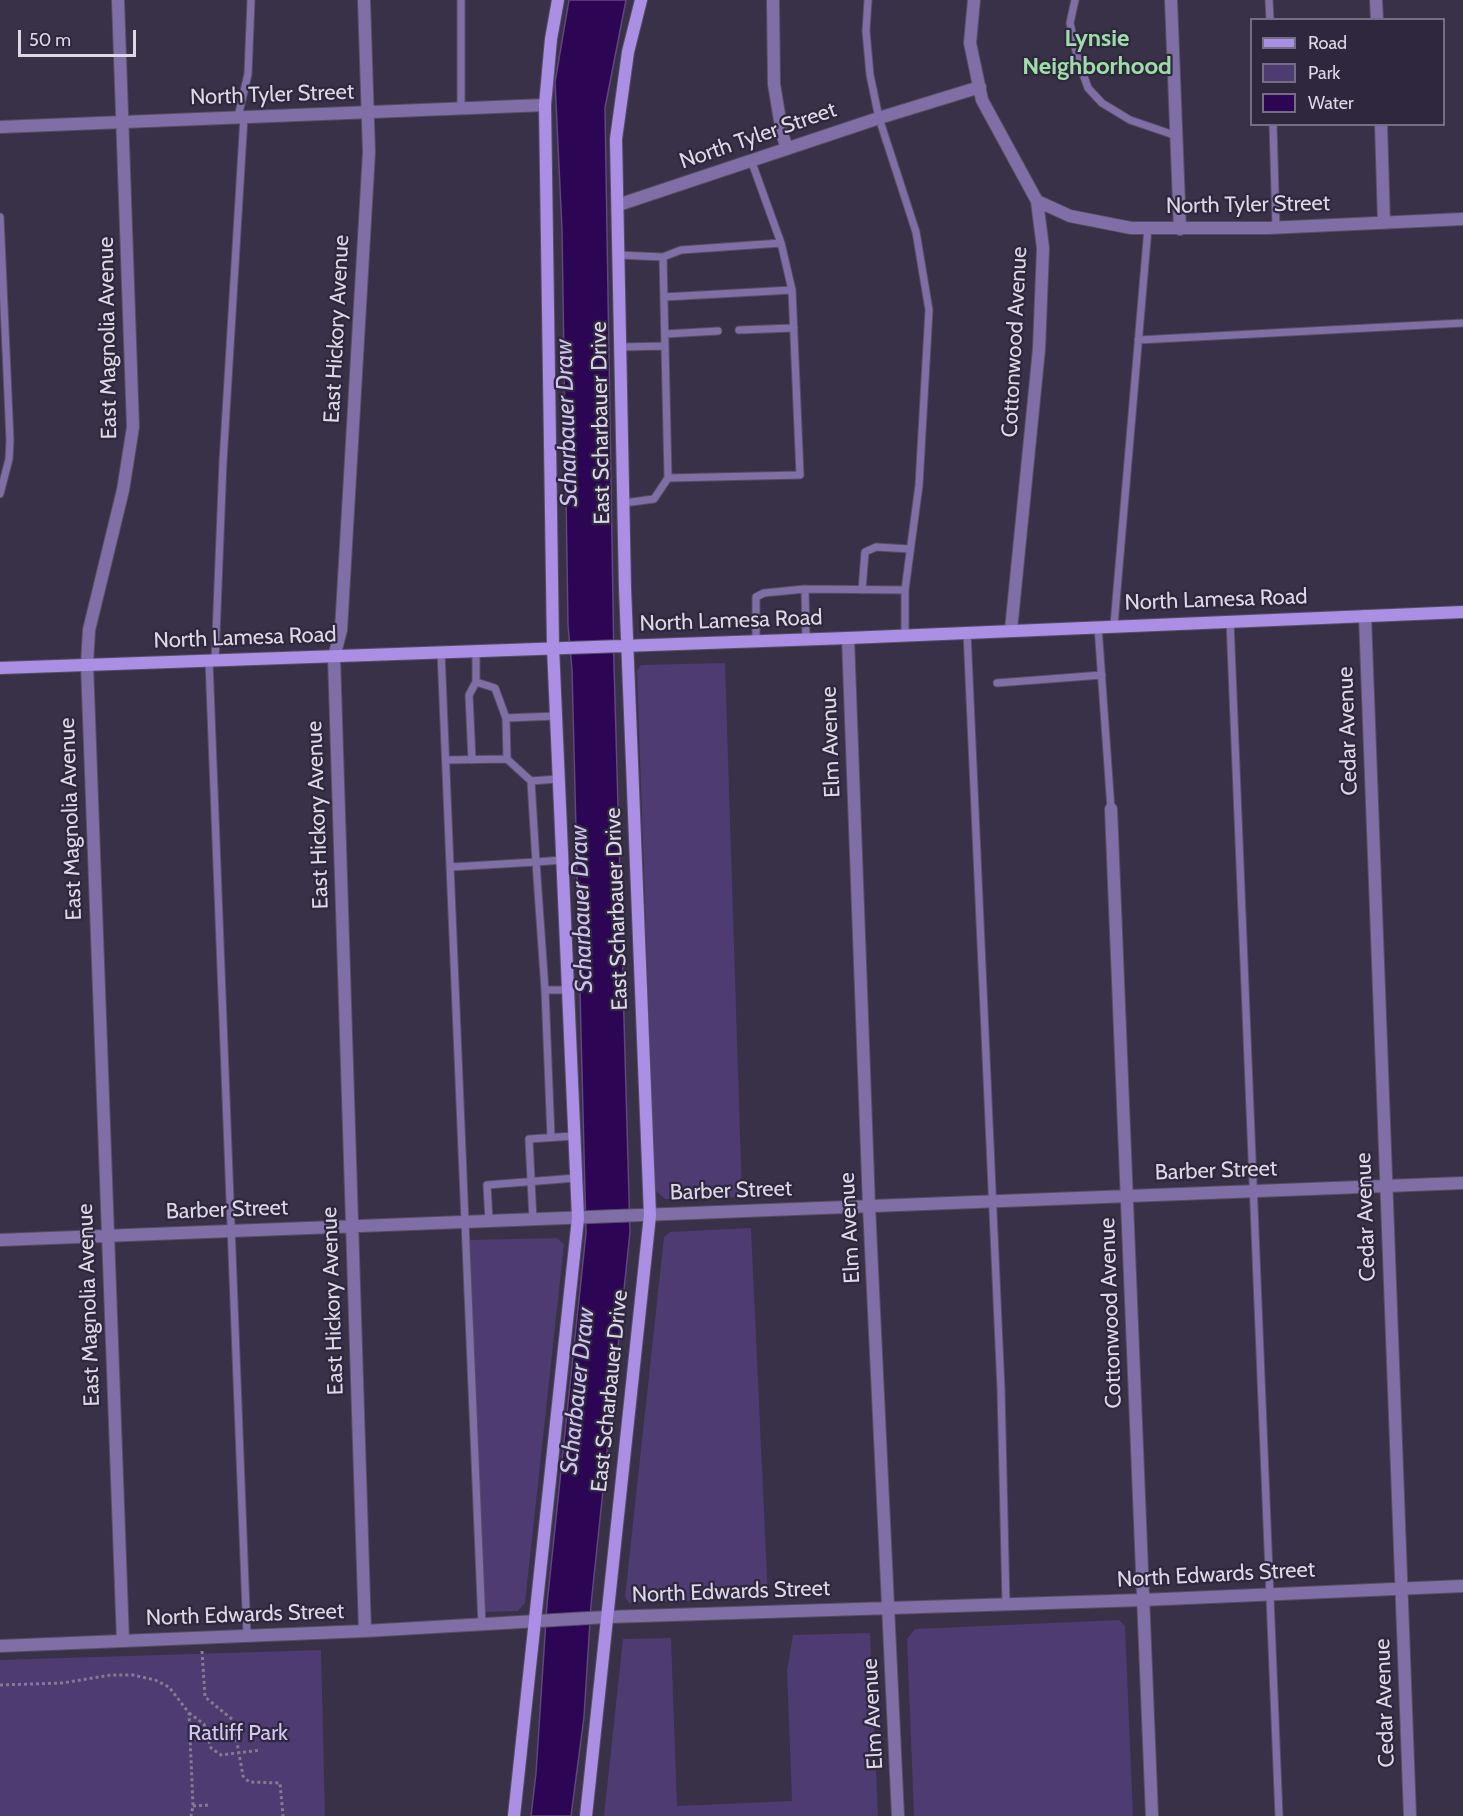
<!DOCTYPE html>
<html>
<head>
<meta charset="utf-8">
<style>
  body { margin:0 }
  #map { position:relative; width:1463px; height:1816px; overflow:hidden; background:#383148; font-family:Cabin,sans-serif }
  canvas { display:block }
  .legend { position:absolute; left:1250px; top:18px; width:195px; height:108px; box-sizing:border-box; background:#2e273d; border:2px solid #746e81; margin:0; padding:8px 10px; list-style:none; font-size:18px; color:#dcd8e6 }
  .legend li { display:flex; align-items:center; gap:12px; height:30px }
  .legend b { width:30px; border:2px solid #746e81 }
  .scale { position:absolute; left:18px; top:30px; width:118px; height:27px; box-sizing:border-box; border:3px solid #dcd8e6; border-top:0; padding-left:8px; font-size:18px; line-height:21px; white-space:nowrap; color:#dcd8e6; -webkit-text-stroke:4px #2e273d; paint-order:stroke }
</style>
</head>
<body>
<div id="map">
<canvas width="1463" height="1816"></canvas>
<ul class="legend">
<li><b style="height:8px;background:#aa8fe5"></b>Road</li>
<li><b style="height:16px;background:#4d3b71"></b>Park</li>
<li><b style="height:16px;background:#2c0655"></b>Water</li>
</ul>
<div class="scale">50 m</div>
</div>
<script>
const ctx = document.querySelector('canvas').getContext('2d');
ctx.lineJoin = 'round';
function paint(path, color) { ctx.fillStyle = color; ctx.fill(path, 'evenodd'); }
const poly = rows => new Path2D(rows.map(r => 'M' + r).join(''));
function strokePath(path, color, width, dash) { ctx.strokeStyle = color; ctx.lineWidth = width; ctx.lineCap = dash ? 'butt' : 'round'; ctx.setLineDash(dash || []); ctx.stroke(path); }
function label(font, color, halo, rows, align = 'center') {
  ctx.font = font + ' Cabin,sans-serif'; ctx.lineWidth = 4.5; ctx.setLineDash([]); ctx.textBaseline = 'middle'; ctx.strokeStyle = halo; ctx.fillStyle = color; for (const [text, x, y, turn = 0] of rows) {
    ctx.save(); ctx.translate(x, y); ctx.rotate((+turn || 0) * Math.PI / 180); ctx.textAlign = isNaN(turn) ? turn : align; if (halo) ctx.strokeText(text, 0, 0); ctx.fillText(text, 0, 0); ctx.restore();
  }
}
paint(poly([
  [725,663,742,1197,665,1199,655,1190,637,671,641,665],
  [751,1228,768,1598,629,1603,625,1597,664,1237,670,1232],
  [557,1238,564,1244,525,1603,518,1611,485,1612,470,1240],
  [1119,1620,1125,1626,1133,1816,914,1816,907,1639,915,1629],
  [870,1633,878,1816,604,1816,623,1639,671,1638,677,1806,792,1801,787,1671,793,1635],
  [321,1650,325,1816,0,1816,0,1660]
]), '#4d3b71');
const water = poly([
  [569,0,626,0,605,108,614,664,630,1232,591,1605,584,1717,571,1816,531,1816,536,1773,547,1604,586,1233,572,670,568,625,562,230,555,82,569,0]
]);
paint(water, '#2c0655');
strokePath(water, '#614580', 1.5);
const service = poly([
  [868,0,866,31,870,75,879,118,916,232,929,310,919,485,905,590,905,635],
  [1075,0,1070,23,1077,56,1088,88,1102,103,1130,120,1177,136],
  [1269,0,1270,20],
  [461,108,461,0],
  [238,117,248,74,251,0],
  [1273,124,1276,227],
  [0,217,10,440,9,459,0,494],
  [618,255,663,257,665,346,620,347],
  [663,257,681,250,781,243,751,160],
  [664,297,792,290,781,243],
  [739,330,794,328],
  [665,334,718,331],
  [1138,340,1463,323],
  [665,346,668,478,800,475,792,290],
  [624,503,654,499,668,478],
  [805,589,905,590],
  [862,590,865,552,876,547,910,549],
  [1230,621,1279,1816],
  [1114,625,1148,228],
  [1098,626,1111,809],
  [967,632,1001,1389,1006,1604],
  [756,640,756,597,764,593,805,589,806,639],
  [476,650,476,682],
  [441,652,482,1625],
  [215,660,223,462,244,117],
  [209,661,247,1636],
  [997,683,1102,675],
  [506,718,556,716],
  [446,760,507,759],
  [472,760,469,695,476,682,495,688,506,718,507,759,531,781,558,779],
  [562,860,536,862,545,990,568,990],
  [451,867,536,862,531,781],
  [545,990,551,1137],
  [533,1220,529,1139,574,1136],
  [489,1221,487,1185,576,1178]
]);
const minor = poly([
  [118,0,133,427,123,490,89,630,87,664,123,1641],
  [364,0,369,152,341,630,334,657,365,1631],
  [773,0,774,84,782,133,787,149],
  [974,0,970,43,982,100,1037,201,1043,248,1039,349,1011,630],
  [1171,0,1180,229],
  [1376,0,1377,20],
  [1381,124,1384,223],
  [1037,201,1070,216,1131,228,1268,228,1463,219],
  [618,205,879,118,980,87],
  [1365,616,1410,1816],
  [848,638,869,1206,898,1816],
  [1111,809,1152,1816],
  [0,1240,1463,1183],
  [0,1646,365,1631,607,1617,1142,1600,1463,1586]
]);
const tertiary = poly([
  [0,127,545,105]
]);
const secondary = poly([
  [0,668,848,638,1463,612],
  [514,1816,578,1218,553,647,545,105,551,39,558,0],
  [586,1816,650,1215,625,588,616,139,628,52,641,0]
]);
strokePath(service, '#564f64', 9);
strokePath(minor, '#564f64', 14);
strokePath(tertiary, '#564f64', 14);
strokePath(secondary, '#564f64', 14);
strokePath(poly([
  [202,1651,205,1697,233,1720,243,1776,249,1782,280,1783,283,1816],
  [0,1685,62,1683,111,1675,133,1675,155,1680,169,1687,189,1713,193,1806,191,1816],
  [189,1713,204,1724,211,1748,221,1755,261,1750],
  [193,1806,208,1805]
]), '#827c8f', 3, [3, 3]);
strokePath(service, '#806fa6', 7);
strokePath(minor, '#806fa6', 12);
strokePath(tertiary, '#806fa6', 12);
strokePath(secondary, '#aa8fe5', 12);
label('22px', '#dcd8e6', '#2e273d', [
  ["North Tyler Street",272,95,-2],
  ["North Tyler Street",758,136,-19],
  ["North Tyler Street",1248,205,-1],
  ["East Hickory Avenue",337,329,-87],
  ["East Magnolia Avenue",108,338,-91],
  ["Cottonwood Avenue",1015,342,-87],
  ["East Scharbauer Drive",601,423,-91],
  ["North Lamesa Road",1216,600,-2],
  ["North Lamesa Road",731,621,-2],
  ["North Lamesa Road",245,638,-2],
  ["Cedar Avenue",1348,731,-92],
  ["Elm Avenue",831,742,-92],
  ["East Hickory Avenue",318,815,-92],
  ["East Magnolia Avenue",71,819,-92],
  ["East Scharbauer Drive",617,909,-92],
  ["Barber Street",1216,1171,-2],
  ["Barber Street",731,1191,-2],
  ["Barber Street",227,1210,-2],
  ["Cedar Avenue",1366,1217,-92],
  ["Elm Avenue",850,1228,-93],
  ["East Hickory Avenue",333,1301,-92],
  ["East Magnolia Avenue",89,1305,-92],
  ["Cottonwood Avenue",1111,1313,-92],
  ["East Scharbauer Drive",610,1391,-84],
  ["North Edwards Street",1216,1575,-3],
  ["North Edwards Street",731,1592,-2],
  ["North Edwards Street",245,1615,-2],
  ["Cedar Avenue",1385,1703,-92],
  ["Elm Avenue",873,1714,-93]
]);
label('22px', '#d3c7f3', '#2e273d', [
  ["Ratliff Park",238,1734]
]);
label('bold 24px', '#9edda6', '#2e273d', [
  ["Lynsie",1097,39],
  ["Neighborhood",1097,67]
]);
label('italic 24px', '#cec2ee', '#2e273d', [
  ["Scharbauer Draw",567,423,-92],
  ["Scharbauer Draw",582,909,-92],
  ["Scharbauer Draw",578,1391,-84]
]);
</script>
</body>
</html>
